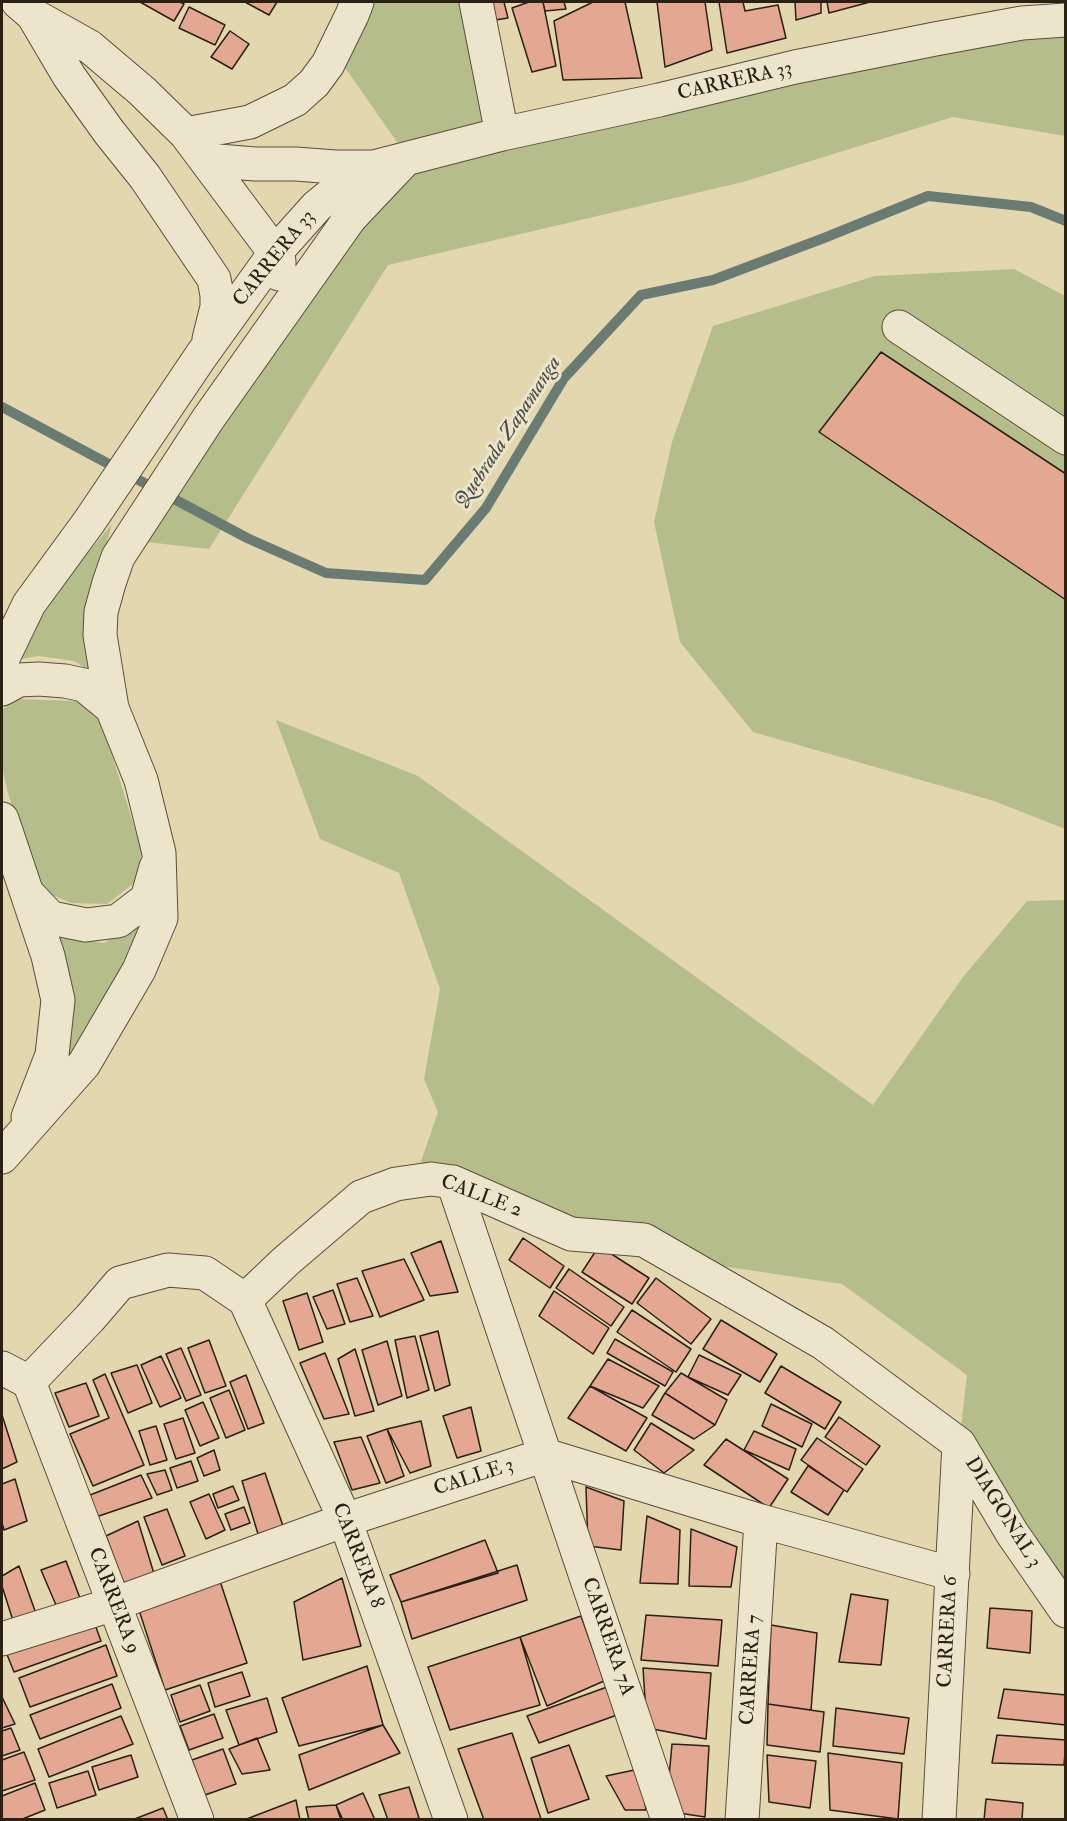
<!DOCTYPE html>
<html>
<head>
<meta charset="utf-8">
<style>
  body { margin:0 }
  #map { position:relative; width:1067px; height:1821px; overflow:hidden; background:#e2d7af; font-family:"IM FELL Double Pica",serif }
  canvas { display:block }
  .frame { position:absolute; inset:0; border:3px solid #2a2015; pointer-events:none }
</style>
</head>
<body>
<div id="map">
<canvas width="1067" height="1821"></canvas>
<div class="frame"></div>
</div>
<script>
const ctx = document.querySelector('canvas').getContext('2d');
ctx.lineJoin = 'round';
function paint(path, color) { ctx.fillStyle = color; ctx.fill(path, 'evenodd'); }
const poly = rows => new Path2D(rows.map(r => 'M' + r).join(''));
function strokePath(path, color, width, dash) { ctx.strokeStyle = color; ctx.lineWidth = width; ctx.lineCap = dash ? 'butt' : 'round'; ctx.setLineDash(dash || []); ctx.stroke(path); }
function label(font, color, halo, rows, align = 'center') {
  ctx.font = font + ' "IM FELL Double Pica",serif'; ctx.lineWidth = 6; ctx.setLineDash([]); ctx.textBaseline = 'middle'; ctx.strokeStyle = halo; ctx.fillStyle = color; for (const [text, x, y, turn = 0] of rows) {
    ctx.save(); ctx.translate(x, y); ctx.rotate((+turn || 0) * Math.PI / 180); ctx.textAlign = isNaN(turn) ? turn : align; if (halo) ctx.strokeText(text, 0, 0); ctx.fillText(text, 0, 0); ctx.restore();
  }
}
paint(poly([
  [348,2,476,2,501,134,1065,20,1065,136,953,117,743,182,388,265,209,549,128,540,408,158,328,43],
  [1014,269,1065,296,1065,829,994,801,753,732,680,642,654,522,672,442,713,326,875,276],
  [112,524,88,610,94,674,74,661,38,656,11,661,55,592],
  [13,699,78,701,102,723,142,852,134,883,107,904,71,903,41,890,8,793,2,768,2,710],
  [276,720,418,776,873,1105,963,977,1027,901,1065,900,1065,1611,959,1444,967,1375,842,1284,615,1250,416,1176,438,1112,424,1079,440,989,399,873,320,839],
  [150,915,112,989,57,1079,52,935,104,943]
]), '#b5be8a');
strokePath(poly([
  [2,407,247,538,326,573,425,580,486,508,564,378,641,295,713,280,824,238,928,196,1031,207,1066,221]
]), '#6a7b73', 10);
const building = poly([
  [140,2,180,2,184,4,174,21,140,2],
  [245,2,277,2,269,15,245,2],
  [485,2,504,2,508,18,489,21,485,2],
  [529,2,543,2,556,66,532,72,512,8,529,2],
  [543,2,564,2,566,9,545,11,543,2],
  [593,2,625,2,642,78,563,80,554,21,593,2],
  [657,2,705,2,712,50,665,67,657,2],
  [719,2,743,2,745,11,778,5,786,38,727,53,719,2],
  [795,2,821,2,821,13,796,20,795,2],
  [827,2,870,2,829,13,827,2],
  [189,7,225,25,215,45,179,28,189,7],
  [230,31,249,44,232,69,211,57,230,31],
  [881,352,1066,474,1066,600,819,432,881,352],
  [523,1238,564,1266,550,1288,509,1260,523,1238],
  [441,1241,458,1292,430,1296,411,1253,441,1241],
  [599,1246,649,1278,632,1304,582,1272,599,1246],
  [404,1259,424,1300,380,1317,362,1271,404,1259],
  [569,1269,624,1307,611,1326,556,1288,569,1269],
  [357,1278,373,1316,350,1322,337,1284,357,1278],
  [656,1278,711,1319,691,1344,637,1303,656,1278],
  [333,1290,345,1324,327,1329,313,1297,333,1290],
  [554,1291,609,1328,593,1354,539,1316,554,1291],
  [307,1293,323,1342,299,1350,283,1301,307,1293],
  [632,1310,691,1349,676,1372,617,1332,632,1310],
  [721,1320,777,1354,760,1382,703,1349,721,1320],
  [438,1331,450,1385,435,1391,420,1336,438,1331],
  [415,1336,429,1390,407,1398,395,1340,415,1336],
  [615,1339,673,1372,665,1386,607,1353,615,1339],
  [209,1340,226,1386,205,1393,188,1348,209,1340],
  [387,1341,402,1396,378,1405,362,1350,387,1341],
  [181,1348,201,1395,186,1401,166,1354,181,1348],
  [355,1349,374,1411,355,1416,338,1359,355,1349],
  [325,1353,349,1414,324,1419,300,1363,325,1353],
  [699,1355,741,1375,728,1395,688,1377,699,1355],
  [161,1356,181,1398,160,1407,141,1365,161,1356],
  [608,1359,659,1386,643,1408,590,1386,608,1359],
  [137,1365,152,1403,128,1413,111,1373,137,1365],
  [781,1366,841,1402,825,1429,765,1393,781,1366],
  [681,1373,727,1400,715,1425,665,1393,681,1373],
  [105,1374,144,1465,93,1486,70,1434,109,1418,93,1380,105,1374],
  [246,1375,264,1423,248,1429,230,1382,246,1375],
  [86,1383,99,1416,69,1427,55,1393,86,1383],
  [590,1386,647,1418,626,1451,568,1418,590,1386],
  [229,1390,245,1430,226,1438,210,1398,229,1390],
  [665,1393,715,1425,694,1439,652,1415,665,1393],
  [203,1402,219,1438,200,1446,185,1410,203,1402],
  [771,1404,812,1424,802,1447,762,1426,771,1404],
  [471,1407,481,1451,457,1458,443,1416,471,1407],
  [2,1415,17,1462,2,1469,2,1415],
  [839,1417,880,1446,866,1465,825,1437,839,1417],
  [183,1418,195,1453,176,1459,164,1424,183,1418],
  [421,1421,431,1466,410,1473,387,1429,421,1421],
  [651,1423,694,1450,664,1473,634,1450,651,1423],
  [156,1426,167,1460,150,1465,139,1431,156,1426],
  [387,1429,404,1476,386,1483,367,1436,387,1429],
  [754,1431,796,1449,789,1470,744,1450,754,1431],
  [361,1437,380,1483,352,1490,334,1442,361,1437],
  [817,1438,863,1469,847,1492,801,1460,817,1438],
  [726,1439,788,1479,769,1508,704,1465,726,1439],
  [214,1450,220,1470,204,1476,197,1458,214,1450],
  [191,1461,198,1481,177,1488,170,1468,191,1461],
  [808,1466,844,1490,828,1515,791,1492,808,1466],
  [165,1470,172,1490,157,1495,147,1474,165,1470],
  [265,1473,283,1526,258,1534,242,1481,265,1473],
  [141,1475,152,1498,90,1519,85,1497,141,1475],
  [15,1479,27,1521,4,1530,2,1523,2,1484,15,1479],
  [233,1486,239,1500,218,1508,213,1494,233,1486],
  [586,1487,624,1501,621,1550,588,1546,586,1487],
  [209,1494,225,1530,206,1539,190,1502,209,1494],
  [244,1507,250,1523,231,1530,225,1514,244,1507],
  [167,1509,185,1556,162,1565,144,1517,167,1509],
  [647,1516,680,1530,678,1584,640,1583,647,1516],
  [138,1521,155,1577,124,1584,106,1536,138,1521],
  [691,1529,737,1547,731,1587,689,1586,691,1529],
  [485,1540,498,1573,401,1602,390,1575,485,1540],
  [66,1561,83,1606,59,1612,41,1570,66,1561],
  [517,1565,527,1600,412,1639,401,1602,517,1565],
  [19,1566,39,1622,15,1627,2,1586,2,1576,19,1566],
  [342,1578,361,1646,303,1660,294,1602,342,1578],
  [220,1581,247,1663,165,1690,138,1607,220,1581],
  [851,1594,888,1600,881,1665,839,1662,851,1594],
  [990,1608,1032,1611,1030,1653,987,1648,990,1608],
  [646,1615,722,1620,718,1666,641,1660,646,1615],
  [581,1616,604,1681,547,1706,520,1637,581,1616],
  [93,1619,101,1641,14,1672,6,1652,93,1619],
  [771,1625,817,1633,811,1710,768,1704,771,1625],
  [520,1637,540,1705,450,1730,428,1667,520,1637],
  [106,1645,117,1676,30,1707,19,1678,106,1645],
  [367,1666,383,1725,299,1746,282,1698,367,1666],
  [643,1668,711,1673,706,1739,647,1728,643,1668],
  [242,1672,250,1696,215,1707,208,1683,242,1672],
  [112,1684,121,1708,40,1739,30,1715,112,1684],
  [200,1685,210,1711,180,1722,171,1695,200,1685],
  [607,1687,617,1715,539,1743,527,1716,607,1687],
  [1004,1689,1066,1695,1066,1725,998,1718,1004,1689],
  [2,1697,15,1724,2,1728,2,1697],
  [267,1698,277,1732,239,1745,226,1710,267,1698],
  [768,1704,824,1712,820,1752,767,1745,768,1704],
  [836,1708,909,1718,904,1754,833,1746,836,1708],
  [214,1714,223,1738,189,1750,180,1726,214,1714],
  [121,1716,133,1744,49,1777,38,1749,121,1716],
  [383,1725,400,1753,309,1790,299,1755,383,1725],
  [11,1728,20,1750,2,1756,2,1731,11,1728],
  [512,1733,541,1819,484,1820,458,1749,512,1733],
  [997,1735,1066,1740,1064,1765,992,1763,997,1735],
  [257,1738,270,1770,242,1774,229,1749,257,1738],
  [672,1744,709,1746,705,1817,666,1811,672,1744],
  [569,1745,589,1799,548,1813,531,1758,569,1745],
  [223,1749,236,1784,205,1795,192,1760,223,1749],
  [24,1752,35,1780,2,1791,2,1760,24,1752],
  [828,1753,902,1763,898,1819,830,1810,828,1753],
  [131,1755,138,1777,99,1790,92,1767,131,1755],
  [767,1755,816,1761,810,1808,769,1802,767,1755],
  [639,1769,646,1810,625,1810,606,1776,639,1769],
  [88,1771,96,1795,57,1808,49,1783,88,1771],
  [35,1783,45,1810,20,1820,2,1820,2,1796,35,1783],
  [409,1787,419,1818,413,1820,388,1820,379,1795,409,1787],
  [363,1793,375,1820,343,1820,336,1805,363,1793],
  [986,1799,1023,1803,1022,1820,984,1820,986,1799],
  [296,1800,300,1820,244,1820,296,1800],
  [336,1805,341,1820,309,1820,306,1807,336,1805],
  [163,1808,168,1820,132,1820,163,1808]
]);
paint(building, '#e4a792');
strokePath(building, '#2a2015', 1.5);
const minor = poly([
  [18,2,33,15,90,47,142,91,186,134,275,253,279,261,279,274],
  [476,2,502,134],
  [33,15,69,76,109,132,145,177,214,279,217,295,217,307,209,339],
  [186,134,250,122,295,100,314,83,328,64,352,15,357,2],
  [206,160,255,164,296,164,335,167,374,167],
  [899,327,1066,438],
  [2,660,29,604,89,522,201,356,275,253,317,206,343,185,374,167,502,134,659,100,795,67,935,39,1022,23,1066,20],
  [2,689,19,680,39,679,65,681,84,685,112,708],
  [2,819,48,956,58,1000,52,1055,28,1117],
  [27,893,51,918,86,925,118,921,147,899,156,867],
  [2,1157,84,1064,139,970,161,918,159,853,141,780,112,708,100,635,101,612,109,583,118,557,208,419,350,218,402,163],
  [453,1182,668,1820],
  [245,1300,286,1261,361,1197,396,1184,431,1179,453,1182,571,1234,644,1240,823,1343,959,1444,1012,1533,1066,1611],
  [245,1300,345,1520,451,1820],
  [2,1368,29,1382],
  [29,1382,197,1820],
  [29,1382,90,1318,120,1283,168,1270,205,1273,245,1300],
  [2,1639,114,1604,345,1520,545,1455,761,1521,953,1574],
  [742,1820,761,1521],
  [939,1820,959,1444]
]);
strokePath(minor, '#584e3c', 35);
strokePath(minor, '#ece5cb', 33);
label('20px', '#2a2015', '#ece5cb', [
  ["CARRERA 33",735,82,-13],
  ["CARRERA 33",275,259,-51],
  ["CALLE 2",481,1197,21],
  ["CALLE 3",474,1478,-18],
  ["DIAGONAL 3",1002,1513,58],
  ["CARRERA 8",357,1556,69],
  ["CARRERA 9",113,1601,69],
  ["CARRERA 6",949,1632,-87],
  ["CARRERA 7A",607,1637,71],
  ["CARRERA 7",752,1670,-86]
]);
label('italic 21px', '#4a4e44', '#ece5cb', [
  ["Quebrada Zapamanga",509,433,-57]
]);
</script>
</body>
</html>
